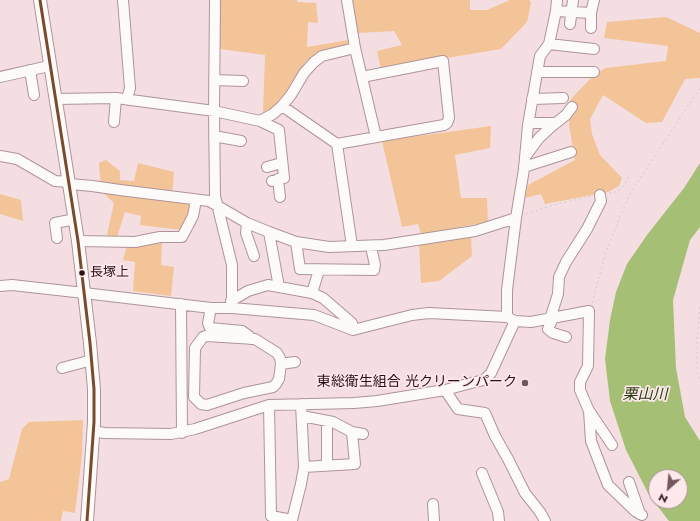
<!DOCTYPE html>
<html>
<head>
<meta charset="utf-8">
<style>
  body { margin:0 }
  #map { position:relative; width:700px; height:521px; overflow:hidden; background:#f4dee1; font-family:Jost,sans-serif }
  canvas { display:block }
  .north { position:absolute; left:648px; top:469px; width:40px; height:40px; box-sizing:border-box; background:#fde9ec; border:1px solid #aa9196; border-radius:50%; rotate:207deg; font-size:11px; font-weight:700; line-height:16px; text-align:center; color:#2e0e15 }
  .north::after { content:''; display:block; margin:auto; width:14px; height:18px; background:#73575c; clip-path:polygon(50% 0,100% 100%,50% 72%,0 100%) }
</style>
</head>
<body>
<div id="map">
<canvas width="700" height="521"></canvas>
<div class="north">N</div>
</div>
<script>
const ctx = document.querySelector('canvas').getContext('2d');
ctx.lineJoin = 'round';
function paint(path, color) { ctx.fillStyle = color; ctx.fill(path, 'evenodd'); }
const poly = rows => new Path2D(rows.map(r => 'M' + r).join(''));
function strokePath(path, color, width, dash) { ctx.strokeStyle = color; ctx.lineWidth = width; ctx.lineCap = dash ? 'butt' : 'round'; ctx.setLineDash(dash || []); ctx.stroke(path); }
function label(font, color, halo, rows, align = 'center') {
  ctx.font = font + ' Jost,"Noto Sans JP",sans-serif'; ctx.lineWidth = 3.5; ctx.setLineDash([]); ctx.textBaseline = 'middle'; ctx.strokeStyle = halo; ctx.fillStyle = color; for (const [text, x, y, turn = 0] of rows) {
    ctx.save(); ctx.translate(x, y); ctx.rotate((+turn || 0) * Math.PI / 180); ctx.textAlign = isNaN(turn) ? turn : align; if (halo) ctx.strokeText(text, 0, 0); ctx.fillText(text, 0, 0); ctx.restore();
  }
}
paint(poly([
  [220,0,297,0,297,2,316,3,318,23,308,22,307,47,349,40,350,47,320,53,306,61,287,91,277,104,263,113,265,55,220,49],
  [349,0,470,0,470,10,487,10,510,0,529,0,531,2,527,22,501,49,381,69,377,51,402,45,394,31,357,33],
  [666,17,700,33,700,78,685,79,662,122,646,123,603,95,590,119,592,134,600,155,622,178,619,186,608,192,545,204,541,194,525,198,528,185,575,160,569,125,571,99,589,80,605,68,666,61,668,46,604,38,607,22],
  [491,126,490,148,455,155,461,198,487,198,488,222,421,234,418,224,402,227,382,141],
  [106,160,120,171,120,180,134,181,138,163,174,172,172,199,193,204,182,230,140,225,141,216,125,212,117,237,107,235,114,203,101,191,99,163],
  [0,194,21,200,23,221,0,214],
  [471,237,472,256,439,281,421,283,419,243],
  [162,240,161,265,174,267,171,296,133,291,135,262,123,260,127,246],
  [83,420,82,455,75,513,63,511,61,521,0,521,0,482,9,479,22,429,29,422]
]), '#f3c498');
paint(poly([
  [700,163,700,227,690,240,673,300,676,368,685,417,700,441,700,521,669,521,649,495,626,450,610,401,605,359,610,320,616,292,627,264,647,235,684,188],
  [656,477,680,477,680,501,656,501]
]), '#a5bf74');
const minor = poly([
  [123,0,130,88,127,99],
  [215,0,214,111,215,196,232,265,232,308],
  [347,0,355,48,376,137],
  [556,11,591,13],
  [570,24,573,0],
  [591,28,591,13,594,0],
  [549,44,594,49],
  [30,70,34,95],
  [537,72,594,72],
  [0,77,49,66],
  [214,80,243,81],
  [56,99,116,98,214,111,260,121,279,130,284,178,272,181],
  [532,99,563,98],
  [282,106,337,144,444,125,447,123,449,118,443,61,362,77],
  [260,121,273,114,282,106,291,95,304,73,314,62,322,56,355,48],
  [114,122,116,98],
  [528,125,533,123,555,123],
  [214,136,241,141],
  [337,144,352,246],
  [0,156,17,159,55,181,69,182],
  [525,157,539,138,552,126,566,115,572,107],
  [267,167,278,164,282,165],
  [524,167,571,152],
  [278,179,280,197],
  [70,184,92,186,120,190,209,201,247,223,269,232,296,242,329,247,384,245,475,231,516,218],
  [247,223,246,233,254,256],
  [269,232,279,287],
  [57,238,55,223,75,219],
  [78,241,135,242,160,237,182,237,193,216,196,200],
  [296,242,300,269,374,270,375,265,371,247],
  [0,286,12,285,84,293,211,308,232,308,314,315,353,330,412,315,429,313,507,317,515,321,531,322,589,311,588,366,580,382,580,390,589,411,591,441,608,485,635,511,642,515],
  [312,293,319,270],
  [231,301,248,291,268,285,312,293,323,298,352,323,353,330],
  [181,304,182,433],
  [211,308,208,323,210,328,242,331,249,336,250,339],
  [507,317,507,290,516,218,524,169,528,125,540,56,549,44,556,11,557,0],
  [553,318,548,329,553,333,566,337],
  [550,319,558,294,559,277,566,262,587,229,601,201,600,195],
  [206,336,255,339,277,353,280,358,281,364,279,379,276,384,273,387,244,393,207,405,201,404,194,397,195,348,203,337,206,336],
  [281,364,295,362],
  [62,368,92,360],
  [445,390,458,409,485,413,495,436,508,459,525,493,540,512,545,521],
  [269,405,271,516,292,520,301,484,304,467,301,404],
  [590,412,612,445],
  [302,416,333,422,352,432,363,434],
  [94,431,104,433,171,434,195,429,269,405,354,403,377,401,445,390,471,383,484,380,491,373,515,321],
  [327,466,327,421],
  [304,467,355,464,352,432],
  [482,473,498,512,499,521],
  [629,482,640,514],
  [433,504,434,521]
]);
const major = poly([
  [40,0,78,241,90,343,94,389,94,422,87,521]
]);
strokePath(minor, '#ae9499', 12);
strokePath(major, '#ae9499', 14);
strokePath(poly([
  [609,193,616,192,622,188,629,177],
  [526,214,553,205,592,196],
  [592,303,605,255,620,216,631,192,700,88],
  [700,307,697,338,697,372,700,382]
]), '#d2cbcc', 1, [2, 3]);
strokePath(minor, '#fdfafa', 10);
strokePath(major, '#fdfafa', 12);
strokePath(poly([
  [40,0,78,241,90,343,94,389,94,422,87,521]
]), '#7a4b2a', 3);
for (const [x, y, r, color] of [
  [82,273,3.5,"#2e0e15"],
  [525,383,4,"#73575c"]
]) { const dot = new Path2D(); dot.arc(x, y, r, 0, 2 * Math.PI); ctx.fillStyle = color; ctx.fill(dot); strokePath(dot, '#fde9ec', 1.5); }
label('13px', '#2e0e15', '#fde9ec', [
  ["長塚上",90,273]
], 'left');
label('14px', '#2e0e15', '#fde9ec', [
  ["東総衛生組合 光クリーンパーク",517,383]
], 'right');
label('italic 15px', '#27390d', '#fde9ec', [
  ["栗山川",645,395]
]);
</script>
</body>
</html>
